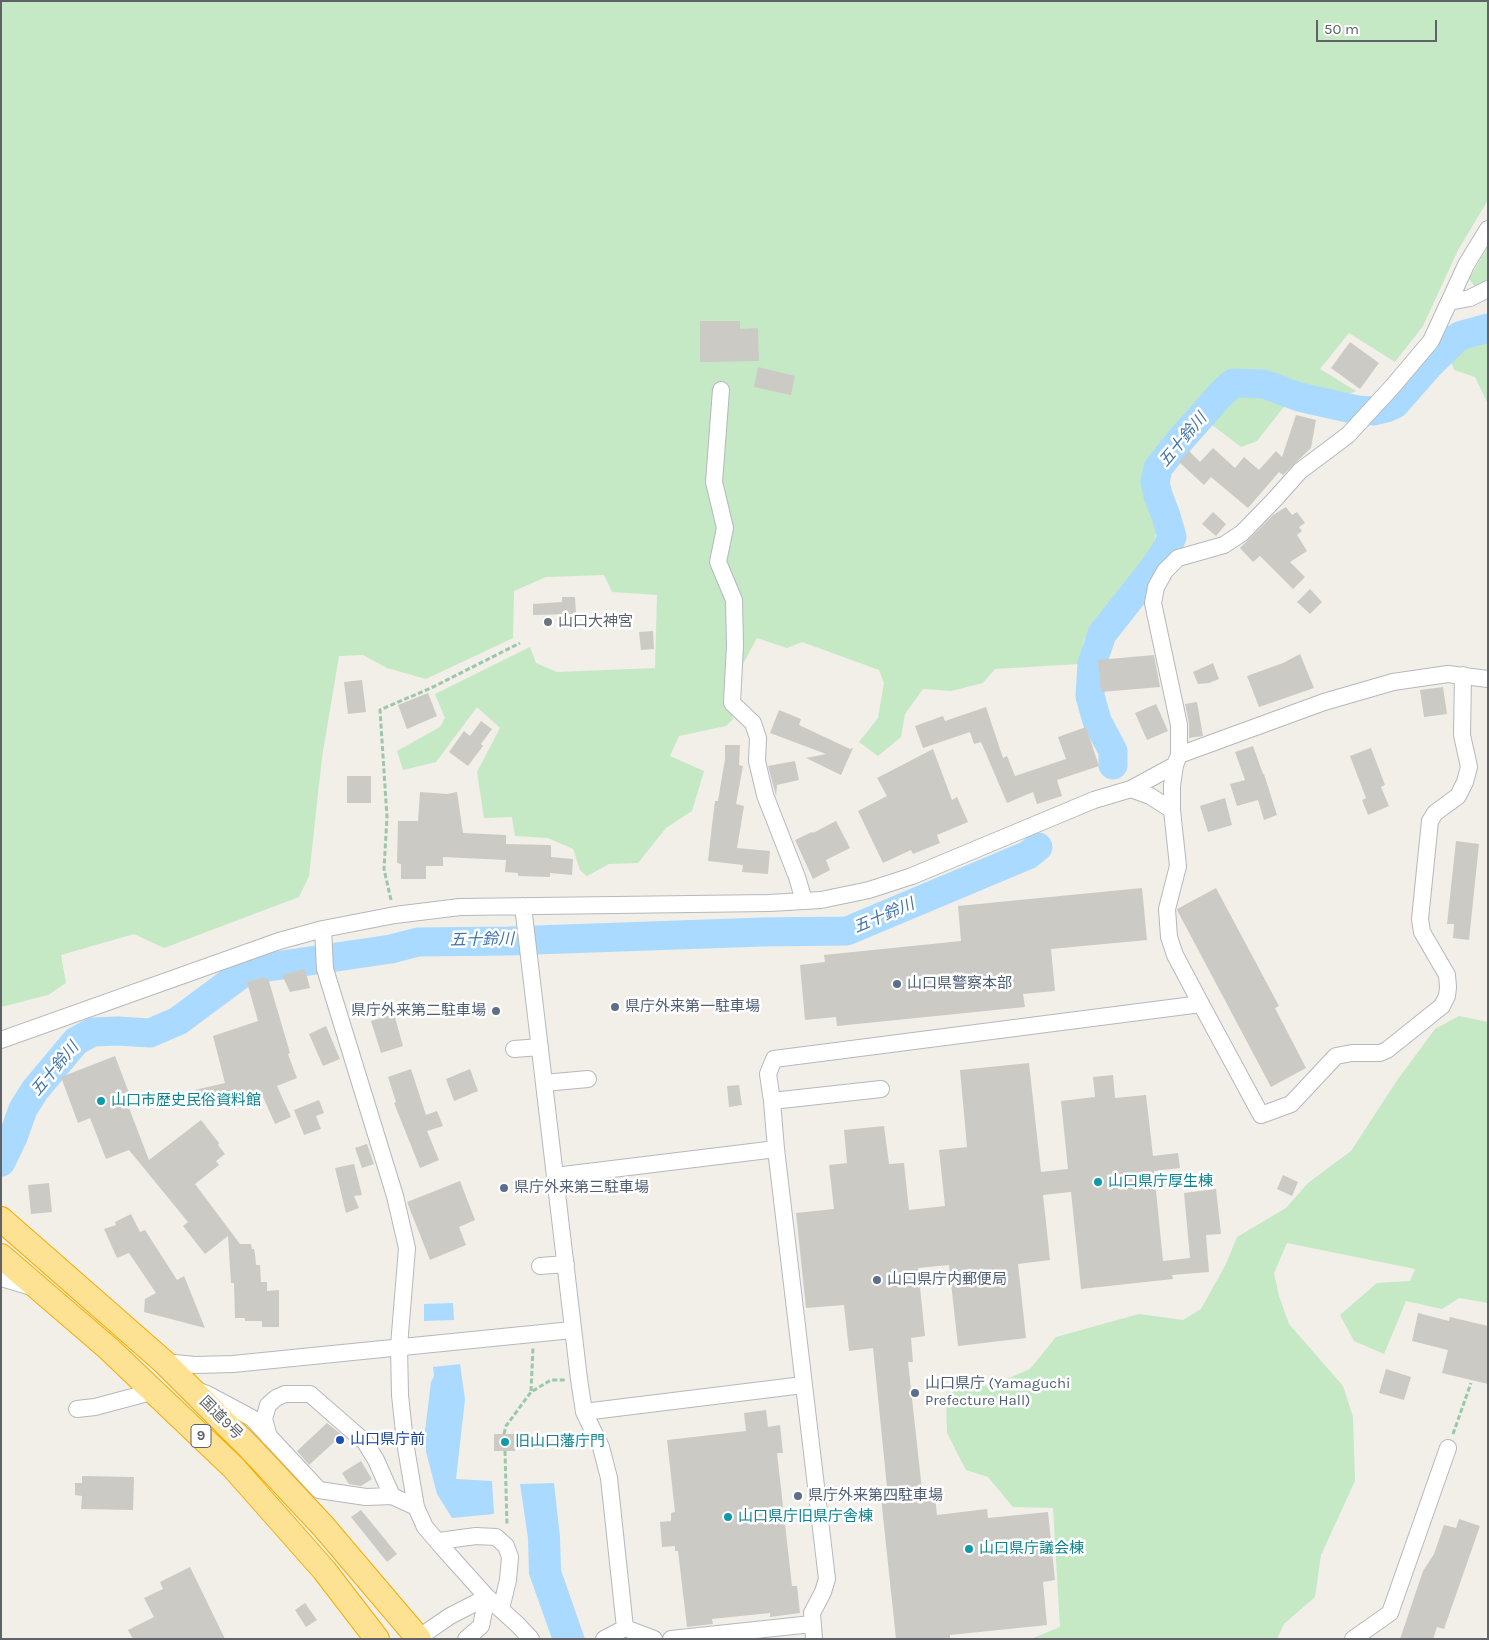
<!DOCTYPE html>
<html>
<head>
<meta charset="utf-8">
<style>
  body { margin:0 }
  #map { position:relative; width:1489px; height:1640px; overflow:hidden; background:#f1efe8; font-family:Karla,sans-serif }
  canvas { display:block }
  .frame { position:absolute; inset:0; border:2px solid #5f6368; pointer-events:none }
  .scale { position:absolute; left:1316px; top:20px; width:121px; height:22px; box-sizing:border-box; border:2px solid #5f6368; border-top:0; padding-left:6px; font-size:15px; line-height:18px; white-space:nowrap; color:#5f6368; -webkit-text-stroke:4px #fff; paint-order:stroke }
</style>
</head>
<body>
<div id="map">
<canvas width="1489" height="1640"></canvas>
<div class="frame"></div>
<div class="scale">50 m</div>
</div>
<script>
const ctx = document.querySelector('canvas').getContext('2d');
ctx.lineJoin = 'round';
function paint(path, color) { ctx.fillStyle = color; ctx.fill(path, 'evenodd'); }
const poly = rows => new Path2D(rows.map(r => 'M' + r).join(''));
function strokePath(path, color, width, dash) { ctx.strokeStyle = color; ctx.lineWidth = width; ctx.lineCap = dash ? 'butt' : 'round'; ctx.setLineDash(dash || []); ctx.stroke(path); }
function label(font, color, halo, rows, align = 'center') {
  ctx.font = font + ' Karla,"Noto Sans JP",sans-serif'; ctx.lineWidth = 5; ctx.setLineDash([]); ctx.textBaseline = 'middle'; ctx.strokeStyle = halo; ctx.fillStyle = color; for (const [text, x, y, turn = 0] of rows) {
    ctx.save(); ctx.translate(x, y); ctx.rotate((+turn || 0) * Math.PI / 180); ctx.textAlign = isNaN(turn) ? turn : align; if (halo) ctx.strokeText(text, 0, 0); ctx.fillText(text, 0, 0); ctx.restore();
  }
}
paint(poly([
  [1,1,1488,1,1488,200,1458,250,1423,326,1395,362,1349,333,1320,369,1356,391,1340,398,1298,389,1257,441,1241,447,1194,411,1155,459,1146,489,1158,521,1153,549,1103,611,1084,640,1079,664,995,669,983,683,951,691,923,689,905,714,901,737,878,756,859,742,878,718,884,683,879,670,802,642,787,648,757,638,729,690,733,719,726,726,679,736,670,756,704,771,692,811,666,828,638,863,609,864,587,876,580,870,573,849,548,838,515,836,512,817,484,818,477,772,500,728,477,707,436,762,403,770,397,751,440,727,445,718,435,694,530,647,536,663,557,672,655,668,657,595,612,592,604,575,546,577,514,591,513,638,426,679,387,668,363,655,339,656,322,757,309,876,299,897,164,948,134,934,61,955,66,983,48,995,1,1007],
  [1488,247,1488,281,1477,289,1469,279],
  [1488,338,1488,404,1475,377,1454,370,1449,356,1468,343],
  [1459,1016,1488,1022,1488,1303,1459,1298,1442,1309,1406,1301,1384,1354,1354,1341,1340,1315,1377,1283,1410,1281,1415,1269,1287,1243,1274,1273,1279,1296,1289,1324,1343,1386,1353,1417,1355,1481,1321,1555,1315,1597,1284,1624,1277,1639,1031,1639,1060,1627,1053,1508,1013,1507,988,1477,966,1470,947,1433,946,1393,995,1384,1030,1369,1056,1337,1139,1314,1183,1320,1201,1309,1226,1264,1237,1237,1286,1208,1308,1183,1351,1151,1398,1079,1435,1029]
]), '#c5e8c5');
paint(poly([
  [453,1303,454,1320,424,1321,424,1304],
  [460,1364,465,1399,456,1479,492,1481,494,1514,452,1518,437,1494,426,1452,425,1431,431,1382,434,1376,433,1367],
  [554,1483,560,1537,561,1570,585,1639,552,1639,529,1574,528,1538,520,1484]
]), '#aadaff');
strokePath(poly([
  [1113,765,1113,751,1097,721,1090,696,1092,664,1102,634,1154,568,1165,552,1172,537,1166,516,1158,495,1155,482,1158,468,1182,438,1221,394,1233,383,1264,384,1299,397,1357,410,1374,411,1386,408,1395,404,1431,363,1459,336,1488,328],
  [1,1162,13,1137,23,1109,35,1090,76,1041,93,1032,118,1031,150,1033,178,1021,240,975,255,969,391,949,418,942,508,941,762,932,847,931,1028,855,1038,847]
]), '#aadaff', 29);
paint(poly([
  [700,321,740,321,740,329,758,328,759,361,700,362],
  [1350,342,1379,363,1360,389,1331,368],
  [758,367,795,376,791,395,754,387],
  [1296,415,1316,420,1311,448,1283,475,1279,472,1248,508,1211,477,1204,485,1179,462,1189,451,1200,462,1213,448,1235,468,1244,457,1259,470,1276,451,1282,457],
  [1286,507,1292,515,1297,512,1305,523,1299,527,1302,531,1297,535,1307,551,1290,562,1305,577,1293,589,1260,556,1253,562,1240,548,1273,515],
  [1213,512,1226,524,1216,536,1202,524],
  [1310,589,1322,602,1310,614,1297,602],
  [562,597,575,597,576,614,533,615,533,604,562,602],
  [653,631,654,649,641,650,639,632],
  [1300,654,1314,688,1259,707,1247,676,1283,663],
  [1154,655,1160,687,1101,692,1098,660],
  [1213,663,1219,679,1209,683,1198,684,1193,672],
  [362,680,366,712,348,714,344,682],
  [1443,687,1447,714,1424,717,1420,690],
  [428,693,437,716,407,729,398,705],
  [1197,702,1203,736,1189,738,1189,723,1185,704],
  [1156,704,1168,731,1147,740,1135,713],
  [986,707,1003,758,1007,756,1015,776,1066,759,1058,737,1086,727,1099,766,1057,780,1062,796,1037,804,1033,792,1007,803,981,742,974,744,970,732,923,748,915,726,943,716,945,721],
  [779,710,801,719,799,725,850,749,853,748,841,775,806,758,826,754,770,733],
  [481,721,492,729,481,744,483,746,468,766,449,752,464,731,470,736],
  [725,745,740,745,739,765,743,766,736,804,744,806,737,848,770,851,768,874,742,872,743,865,708,861,712,825,715,801,718,801,725,759],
  [1253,746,1263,774,1264,774,1277,815,1264,820,1258,800,1237,806,1230,784,1245,780,1235,752],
  [1371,748,1385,785,1381,787,1389,806,1368,815,1362,800,1366,798,1350,756],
  [933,749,952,800,957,797,968,822,937,835,940,843,913,854,911,850,883,863,858,811,887,796,877,778],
  [795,761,799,780,777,785,776,796,768,766],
  [347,776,371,776,371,803,347,803],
  [420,792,447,794,457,792,463,833,506,835,506,844,551,845,551,857,573,859,572,875,550,873,550,877,518,876,518,873,505,872,506,860,443,857,443,866,426,866,426,879,401,879,401,864,397,863,398,821,418,821],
  [1225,798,1232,825,1208,832,1200,806],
  [836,821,850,848,826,860,830,870,813,879,795,840,812,832,813,833],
  [1456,841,1479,844,1469,940,1453,938,1454,924,1447,924],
  [1142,888,1147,940,1051,949,1055,991,1023,994,1025,1007,837,1026,836,1017,805,1020,800,965,825,962,824,955,961,941,958,906],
  [1216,888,1279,1006,1275,1008,1306,1068,1271,1087,1177,910,1177,909],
  [305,969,310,988,290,992,282,975],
  [265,977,265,979,268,978,290,1053,288,1054,297,1078,277,1086,291,1117,275,1124,260,1090,223,1103,200,1108,195,1090,225,1083,213,1036,258,1021,247,982],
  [394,1014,403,1046,381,1053,371,1021],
  [326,1026,340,1059,323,1066,309,1034],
  [115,1056,129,1093,124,1095,149,1160,201,1120,219,1143,218,1145,225,1154,216,1161,219,1165,195,1184,240,1244,251,1244,252,1249,254,1249,255,1254,256,1265,260,1265,261,1282,267,1282,267,1291,279,1290,279,1327,262,1327,262,1321,245,1321,245,1318,235,1318,234,1283,231,1283,228,1236,205,1254,183,1226,188,1222,129,1150,106,1159,90,1118,78,1123,61,1077],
  [1029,1063,1041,1172,1068,1169,1061,1101,1095,1097,1093,1077,1113,1075,1115,1098,1146,1095,1153,1156,1178,1153,1180,1168,1154,1171,1163,1261,1190,1258,1184,1193,1216,1189,1221,1234,1206,1235,1209,1272,1172,1275,1173,1279,1081,1289,1071,1192,1043,1195,1050,1260,1018,1264,1026,1338,958,1346,949,1265,918,1268,925,1336,911,1338,913,1362,908,1362,922,1490,934,1488,937,1515,987,1509,988,1518,1048,1512,1055,1580,1043,1582,1047,1625,950,1635,950,1639,896,1639,880,1488,887,1487,873,1348,849,1351,844,1305,806,1308,796,1213,834,1209,829,1165,847,1163,844,1130,884,1126,889,1164,904,1163,909,1210,945,1206,939,1150,967,1147,960,1070],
  [411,1069,426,1115,437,1111,443,1126,427,1131,439,1160,420,1168,394,1103,396,1102,388,1077],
  [470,1069,478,1091,454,1101,446,1079],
  [739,1085,742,1105,729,1107,727,1086],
  [319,1100,324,1113,316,1116,321,1129,304,1135,294,1110],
  [367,1144,374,1164,362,1168,355,1148],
  [354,1164,362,1195,354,1196,359,1208,346,1213,335,1168],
  [1283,1175,1298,1182,1292,1196,1277,1189],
  [460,1181,475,1220,459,1227,466,1245,430,1260,407,1202],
  [49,1183,52,1212,31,1214,28,1185],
  [131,1214,140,1232,145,1230,177,1280,184,1276,205,1328,144,1312,145,1299,156,1293,129,1253,117,1258,104,1229,116,1225,115,1222],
  [1418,1313,1449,1321,1450,1317,1488,1326,1488,1384,1442,1373,1448,1350,1412,1341],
  [1386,1369,1411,1377,1404,1400,1379,1393],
  [766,1410,768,1427,780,1425,783,1453,777,1453,792,1586,797,1586,800,1613,770,1617,770,1613,712,1619,713,1624,687,1627,678,1551,675,1551,675,1546,662,1547,660,1522,671,1521,671,1513,675,1512,667,1440,746,1431,744,1413],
  [327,1423,342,1435,309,1465,297,1451],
  [494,1434,515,1434,515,1451,494,1451],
  [361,1461,372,1479,361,1486,349,1484,342,1473],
  [82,1476,134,1477,133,1510,81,1509,82,1496,75,1495,75,1483,82,1483],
  [361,1510,397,1554,387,1562,351,1517],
  [1459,1519,1480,1526,1444,1629,1437,1627,1433,1639,1400,1639,1423,1571,1434,1554,1444,1525,1456,1528],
  [190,1567,225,1639,133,1639,128,1630,154,1617,144,1598,163,1589,160,1582],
  [305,1603,317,1620,306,1627,295,1610]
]), '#cccac5');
const minor = poly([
  [1449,302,1470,298,1488,289],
  [721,390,714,482,725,528,718,562,734,600,735,645,732,703,753,723,758,738,757,761,765,795,797,877,804,901],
  [1179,755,1324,702,1393,682,1448,674,1488,679],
  [1175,765,1172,786,1172,810,1178,866,1167,909,1169,937,1175,955,1201,1004],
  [1172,810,1150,796,1131,789,1175,765,1179,755,1179,725,1153,603,1156,587,1165,571,1178,558,1224,545,1242,533,1275,499,1300,471,1348,435,1393,386,1431,341,1466,265,1488,229],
  [523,906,579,1379,584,1412,601,1447,609,1478,625,1628,604,1639],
  [323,929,325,969,395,1196,407,1248,399,1346,400,1395,405,1442,416,1507,425,1527,443,1548,487,1597,517,1624,531,1639],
  [1,1040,279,941,323,929,395,915,460,907,769,903,821,900,869,890,912,876,1094,800,1131,789],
  [514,1049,540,1047],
  [544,1083,588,1079],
  [772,1101,768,1074,774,1059,1201,1004,1261,1115,1291,1104,1336,1056,1352,1053,1380,1053,1387,1050,1442,1006,1447,996,1448,987,1447,975,1422,932,1420,919,1430,821,1435,813,1458,796,1465,782,1469,767,1462,735,1463,675],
  [555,1176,776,1149],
  [540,1266,566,1264],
  [1,1278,35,1288],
  [164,1362,195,1365,233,1364,572,1330],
  [199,1391,207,1394,252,1418,319,1490,366,1497,392,1496,416,1507],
  [77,1409,95,1407,155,1391],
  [584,1412,803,1385],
  [269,1437,264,1419,268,1405,276,1398,285,1394,310,1394,365,1442,376,1460,392,1496],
  [439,1541,476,1536,496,1537,506,1546,510,1557,508,1580,501,1609],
  [625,1628,654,1639],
  [418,1638,450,1616,487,1597],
  [466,1639,481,1626,487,1597],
  [671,1639,812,1624],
  [814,1639,812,1613,823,1592,827,1579,776,1149,772,1101,881,1089],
  [1353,1639,1390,1613,1448,1448]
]);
const highway = poly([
  [1,1219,164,1362,250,1448,323,1526,419,1639],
  [1,1256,108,1348,233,1467,324,1570,377,1639]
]);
strokePath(minor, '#b5b8bc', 18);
strokePath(highway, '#f9ab00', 26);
strokePath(poly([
  [391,900,384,869,387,817,380,710,433,687,520,643],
  [531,1391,533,1348],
  [504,1434,506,1426,531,1392,551,1380,565,1380],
  [1453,1434,1471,1383],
  [505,1451,507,1526]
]), '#9cc7a9', 3, [5, 2.5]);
strokePath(minor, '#fff', 16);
strokePath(highway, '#fde293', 24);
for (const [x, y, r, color] of [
  [548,622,5,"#6b7280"],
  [897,984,5,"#5c6f8a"],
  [615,1007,5,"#5c6f8a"],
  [496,1011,5,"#5c6f8a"],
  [101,1101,5,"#0f9aa8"],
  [1098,1182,5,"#0f9aa8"],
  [504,1188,5,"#5c6f8a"],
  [877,1280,5,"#5c6f8a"],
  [915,1393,5,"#5c6f8a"],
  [340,1440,5,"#1a4fb4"],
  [505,1442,5,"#0f9aa8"],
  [798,1496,5,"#5c6f8a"],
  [728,1517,5,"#0f9aa8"],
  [969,1549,5,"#0f9aa8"]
]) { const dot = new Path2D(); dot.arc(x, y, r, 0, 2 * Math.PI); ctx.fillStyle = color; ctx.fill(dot); strokePath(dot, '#fff', 2); }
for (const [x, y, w] of [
  [201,1436,20]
]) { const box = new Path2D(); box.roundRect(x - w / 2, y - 11.5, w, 23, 4); ctx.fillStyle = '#fff'; ctx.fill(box); strokePath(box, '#5f6368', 1); }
label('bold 14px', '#5f6368', null, [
  ["9",201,1436]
]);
label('15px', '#5b616d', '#fff', [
  ["山口大神宮",558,622]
], 'left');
label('15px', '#4e5e75', '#fff', [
  ["山口県警察本部",907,984],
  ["県庁外来第一駐車場",625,1007],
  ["県庁外来第二駐車場",486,1011,"right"],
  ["県庁外来第三駐車場",514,1188],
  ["山口県庁内郵便局",887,1280],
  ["山口県庁 (Yamaguchi",925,1384],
  ["Prefecture Hall)",925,1401],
  ["県庁外来第四駐車場",808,1496]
], 'left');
label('15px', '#0d838f', '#fff', [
  ["山口市歴史民俗資料館",111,1101],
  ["山口県庁厚生棟",1108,1182],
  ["旧山口藩庁門",515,1442],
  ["山口県庁旧県庁舎棟",738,1517],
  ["山口県庁議会棟",979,1549]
], 'left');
label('15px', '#5f6368', '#fff', [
  ["国道9号",221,1418,45]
]);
label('15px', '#164399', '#fff', [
  ["山口県庁前",350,1440]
], 'left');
label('italic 16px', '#4174aa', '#fff', [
  ["五十鈴川",1183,440,-50],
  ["五十鈴川",884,916,-23],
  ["五十鈴川",482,940,-1],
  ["五十鈴川",55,1069,-50]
]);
</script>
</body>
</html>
